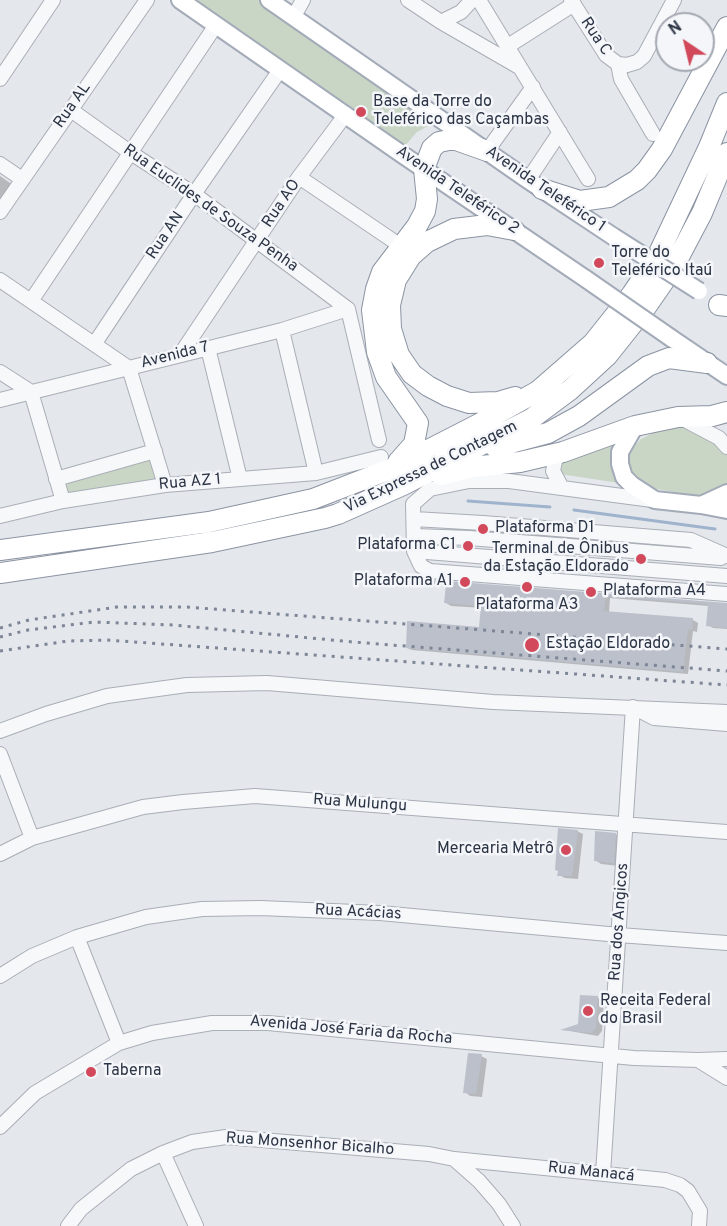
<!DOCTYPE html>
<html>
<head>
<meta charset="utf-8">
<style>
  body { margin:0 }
  #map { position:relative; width:727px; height:1226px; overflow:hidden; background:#e4e7ec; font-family:Overpass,sans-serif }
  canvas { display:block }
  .north { position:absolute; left:655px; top:12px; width:60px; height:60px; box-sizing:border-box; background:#f4f6f9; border:2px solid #a4a8b1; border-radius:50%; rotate:325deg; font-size:16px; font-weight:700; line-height:24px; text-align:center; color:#2b3445 }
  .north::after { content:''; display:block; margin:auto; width:21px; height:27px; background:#d1495b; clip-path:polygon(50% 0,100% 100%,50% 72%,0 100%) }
</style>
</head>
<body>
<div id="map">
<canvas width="727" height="1226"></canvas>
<div class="north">N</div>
</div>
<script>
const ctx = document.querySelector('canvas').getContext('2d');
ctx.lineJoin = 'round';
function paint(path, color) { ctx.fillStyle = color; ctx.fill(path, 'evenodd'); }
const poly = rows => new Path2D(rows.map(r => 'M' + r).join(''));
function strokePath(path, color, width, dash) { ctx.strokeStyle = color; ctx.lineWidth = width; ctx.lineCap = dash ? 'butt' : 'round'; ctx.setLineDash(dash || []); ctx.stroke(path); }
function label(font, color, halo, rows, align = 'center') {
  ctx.font = font + ' Overpass,sans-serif'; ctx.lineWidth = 5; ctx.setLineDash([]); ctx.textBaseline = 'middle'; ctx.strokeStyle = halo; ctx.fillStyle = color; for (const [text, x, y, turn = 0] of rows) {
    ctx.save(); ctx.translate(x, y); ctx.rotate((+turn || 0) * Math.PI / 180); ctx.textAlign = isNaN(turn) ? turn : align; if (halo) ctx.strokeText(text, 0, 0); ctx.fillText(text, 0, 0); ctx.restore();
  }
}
paint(poly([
  [189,0,260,0,440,122,428,126,417,132,404,147],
  [679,424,708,436,725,452,727,456,727,484,724,489,702,497,651,488,629,476,625,466,630,451,641,439,663,428],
  [620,437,619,483,560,474,558,468,561,461],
  [155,452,165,484,62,499,56,480]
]), '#c9d6c5');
paint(poly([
  [0,176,13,185,0,205],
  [434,583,727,604,727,629,713,628,708,625,709,606,610,598,609,613,693,620,698,623,697,632,693,631,688,674,412,650,407,648,481,628,482,608,451,606,446,603,447,586],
  [577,831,583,834,578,879,565,878,559,875],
  [615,834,621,837,619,866,601,864,595,860],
  [581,996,598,998,604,1001,602,1031,598,1036,564,1030,579,1025],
  [481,1056,487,1059,482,1097,470,1096,465,1092]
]), '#0003');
strokePath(poly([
  [468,501,550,507],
  [574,510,715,529]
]), '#9fb4cc', 3);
paint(poly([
  [433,580,727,603,727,628,706,626,708,604,606,596,604,611,693,618,692,630,688,629,683,672,406,648,407,621,479,627,481,606,444,603,446,585,433,584],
  [558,828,578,830,572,876,557,876,558,871,555,870],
  [595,831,616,833,614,863,594,861],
  [580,995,598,996,596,1028,592,1033,560,1030,578,1024],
  [468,1053,482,1054,476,1094,463,1093]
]), '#bbc0ca');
const minor = poly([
  [408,0,441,22,519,67],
  [479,0,588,179],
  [571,0,606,55,618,64,627,65,637,62,644,56,674,0],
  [294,16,303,0],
  [441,22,461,12,472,0],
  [508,46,574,4],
  [618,64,621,79,653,134],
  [0,79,53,0],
  [71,110,131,153,194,194,348,309],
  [487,151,533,87],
  [0,164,22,179],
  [299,177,392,240],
  [528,180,560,132],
  [0,212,147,0],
  [0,280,129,368,165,485],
  [31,301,216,25],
  [348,309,379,440],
  [282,330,316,473],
  [95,343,194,194,280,70],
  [208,348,240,479],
  [180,355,299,177,346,114],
  [0,372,31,392,63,501],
  [0,400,282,330,348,309],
  [683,419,719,438,727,447],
  [560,453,555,461,553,471,562,488],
  [56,479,155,451],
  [652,500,509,481,469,481,430,489,413,504,414,551,421,566,430,571,727,594],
  [0,516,63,501,165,485,316,473,381,457],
  [414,519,483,523,691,540,727,556],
  [415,536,469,538,721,558],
  [414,551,727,576],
  [637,709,654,718,727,724],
  [0,731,46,714,107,696,187,685,267,683,493,702,727,712],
  [0,754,32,838],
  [0,854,32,838,143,807,183,802,255,796,727,832],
  [77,937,119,1043],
  [0,976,32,956,77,937,146,917,202,909,260,908,380,913,619,935,727,943],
  [698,1060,727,1059],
  [0,1127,35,1093,119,1043,152,1033,212,1023,268,1023,634,1058,698,1060,727,1078],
  [163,1153,196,1226],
  [454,1159,665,1180,680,1185,688,1191,700,1211,699,1226],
  [603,1174,633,707],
  [68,1226,81,1209,131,1169,163,1153,192,1142,226,1137,429,1154,454,1159,479,1181,499,1204,513,1226]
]);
const major = poly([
  [180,0,403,155,586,279],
  [269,0,528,180,614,237],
  [671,338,727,376],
  [635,426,620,452,620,464,624,477,632,485,655,500,701,505,727,510],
  [701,505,727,493]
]);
const highway = poly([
  [542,189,580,201,609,197,637,180,647,170,662,149,727,27],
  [514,230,487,225,454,229,427,242,411,256,396,280,390,305,391,329,399,355,412,374,428,386,447,396,469,403,498,402,515,397],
  [719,305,727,306],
  [495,447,548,433,579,416,648,366,669,358,707,363],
  [398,462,414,444,418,423,386,377,377,352,372,310,376,289,382,272,417,226,425,211,427,199,424,169,432,148,439,142,449,140,456,140,487,151],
  [441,475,472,467,520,462,563,452,635,426,678,417,712,416,727,412],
  [0,550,209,522,313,499,393,468,477,425,538,391,593,343,632,294,657,257,709,147,727,103],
  [0,573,212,542,325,518,338,514,403,485,531,419,570,390,607,356,646,307,673,268,702,213,727,153]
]);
strokePath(minor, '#a9aeb7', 16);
strokePath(major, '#a3abb8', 20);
strokePath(highway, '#8b94a3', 22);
strokePath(minor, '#f7f8fa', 14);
strokePath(major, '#fff', 16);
strokePath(highway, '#fff', 20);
strokePath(poly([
  [0,628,29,620,117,607,187,607,727,649],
  [0,637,28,630,94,622,173,625,353,642,727,671],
  [0,651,68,641,107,640,727,685]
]), '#7d8696', 3, [3, 6]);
const majorBridge = poly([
  [614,237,699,291],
  [586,279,671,338]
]);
strokePath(majorBridge, '#a3abb8', 20, []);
strokePath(majorBridge, '#fff', 16);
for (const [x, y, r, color] of [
  [361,112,6,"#d1495b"],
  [599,263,6,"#d1495b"],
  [483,529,6,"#d1495b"],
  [468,546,6,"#d1495b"],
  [641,559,6,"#d1495b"],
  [465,582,6,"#d1495b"],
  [527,587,6,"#d1495b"],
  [591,592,6,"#d1495b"],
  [532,645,8,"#d1495b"],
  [566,850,6,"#d1495b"],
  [588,1011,6,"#d1495b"],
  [91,1072,6,"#d1495b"]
]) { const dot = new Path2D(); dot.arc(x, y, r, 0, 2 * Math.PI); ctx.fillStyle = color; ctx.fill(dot); strokePath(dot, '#f4f6f9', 2); }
label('16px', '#2b3445', '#f4f6f9', [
  ["Rua C",595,37,56],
  ["Rua AL",73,106,-55],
  ["Avenida Teleférico 1",545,190,34],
  ["Avenida Teleférico 2",457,191,34],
  ["Rua AO",282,204,-56],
  ["Rua Euclides de Souza Penha",210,209,35],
  ["Rua AN",166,236,-56],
  ["Avenida 7",175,356,-14],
  ["Via Expressa de Contagem",431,468,-26],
  ["Rua AZ 1",190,483,-5],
  ["Rua Mulungu",360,804,4],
  ["Rua Acácias",358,913,3],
  ["Rua dos Angicos",620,922,-86],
  ["Avenida José Faria da Rocha",351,1031,5],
  ["Rua Monsenhor Bicalho",310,1145,4],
  ["Rua Manacá",591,1173,6]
]);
label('16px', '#2b3445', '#f4f6f9', [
  ["Base da Torre do",373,103],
  ["Teleférico das Caçambas",373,121],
  ["Torre do",611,254],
  ["Teleférico Itaú",611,272],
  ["Plataforma D1",495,529],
  ["Plataforma C1",456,546,"right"],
  ["Terminal de Ônibus",629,550,"right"],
  ["da Estação Eldorado",629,568,"right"],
  ["Plataforma A1",453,582,"right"],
  ["Plataforma A4",603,592],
  ["Plataforma A3",527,606,"center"],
  ["Estação Eldorado",546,645],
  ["Mercearia Metrô",554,850,"right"],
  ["Receita Federal",600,1002],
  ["do Brasil",600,1020],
  ["Taberna",103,1072]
], 'left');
</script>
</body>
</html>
